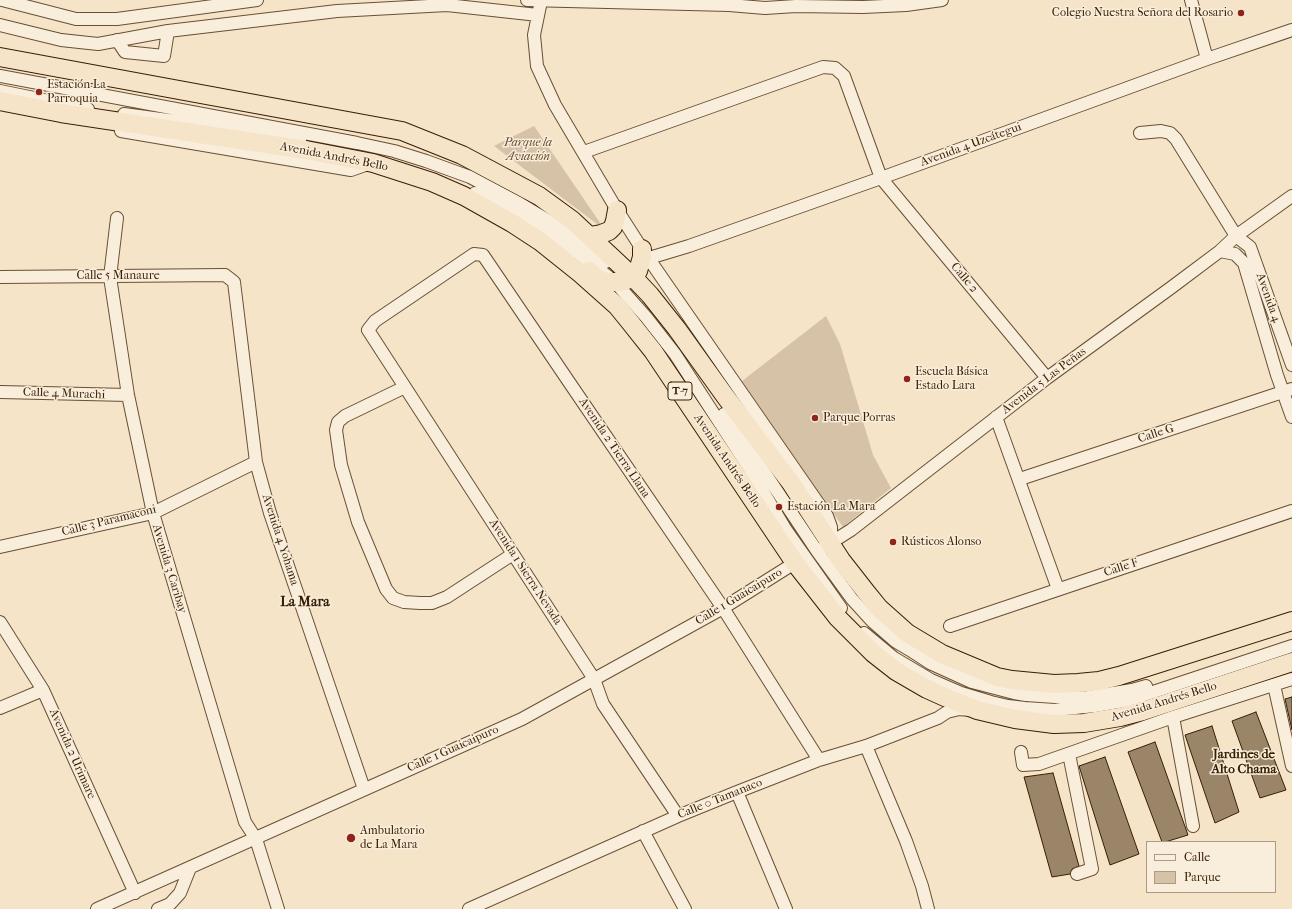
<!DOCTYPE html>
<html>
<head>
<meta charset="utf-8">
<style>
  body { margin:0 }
  #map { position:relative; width:1292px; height:909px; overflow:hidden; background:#f6e4c8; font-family:"IM FELL French Canon",serif }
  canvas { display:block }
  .legend { position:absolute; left:1146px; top:841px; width:130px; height:52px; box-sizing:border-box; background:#f9eddb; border:1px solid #ac9a84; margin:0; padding:5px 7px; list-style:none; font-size:12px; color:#381e02 }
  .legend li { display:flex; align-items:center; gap:8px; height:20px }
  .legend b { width:20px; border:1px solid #ac9a84 }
</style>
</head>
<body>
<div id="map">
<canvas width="1292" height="909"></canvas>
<ul class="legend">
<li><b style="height:5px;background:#f9eddb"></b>Calle</li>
<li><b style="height:11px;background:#d6c2a6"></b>Parque</li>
</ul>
</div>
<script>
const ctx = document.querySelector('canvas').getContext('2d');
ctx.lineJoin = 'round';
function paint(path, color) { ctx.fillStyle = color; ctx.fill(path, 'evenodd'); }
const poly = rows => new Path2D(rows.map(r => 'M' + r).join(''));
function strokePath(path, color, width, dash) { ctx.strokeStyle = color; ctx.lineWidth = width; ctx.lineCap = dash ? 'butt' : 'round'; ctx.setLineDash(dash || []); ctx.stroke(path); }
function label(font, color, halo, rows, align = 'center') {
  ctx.font = font + ' "IM FELL French Canon",serif'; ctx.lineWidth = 3; ctx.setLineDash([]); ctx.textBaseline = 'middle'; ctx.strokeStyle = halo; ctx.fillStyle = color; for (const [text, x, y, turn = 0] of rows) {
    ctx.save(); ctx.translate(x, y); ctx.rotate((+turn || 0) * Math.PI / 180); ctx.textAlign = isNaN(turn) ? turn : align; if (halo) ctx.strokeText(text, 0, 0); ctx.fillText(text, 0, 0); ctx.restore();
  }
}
paint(poly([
  [534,126,605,230,494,146],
  [826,316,840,344,873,455,891,488,843,527,742,381]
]), '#d6c2a6');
const building = poly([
  [1292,697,1292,730,1285,699,1292,697],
  [1256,712,1286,790,1260,798,1232,721,1256,712],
  [1212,726,1239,812,1215,823,1185,735,1212,726],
  [1155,742,1188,835,1165,842,1162,842,1128,752,1155,742],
  [1105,757,1139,854,1110,865,1079,766,1105,757],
  [1053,773,1079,866,1072,869,1070,874,1052,877,1024,777,1053,773]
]);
paint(building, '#9b8569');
strokePath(building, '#381e02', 1);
const minor = poly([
  [2,0,76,19,117,19,257,0],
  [527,0,729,5,765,8,796,6,863,7,906,5,942,0],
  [1191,0,1207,59],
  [541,1,534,35,537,66,555,105,617,210,642,249,827,516,831,527,831,543],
  [0,25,61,40,98,44,168,31,337,11,447,5,538,15],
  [117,40,125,52,164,56,168,31],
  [0,76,357,143,394,151,426,161,470,177,517,202,562,229,606,262],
  [0,91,88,109],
  [124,114,263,133,300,141],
  [121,131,351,170,371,163],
  [1140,133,1161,131,1170,133,1176,139,1236,236,1250,247,1292,365],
  [584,152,823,67,835,68,844,76,881,178,1047,378],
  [475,193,532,220,551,232,615,282,646,317,675,354,749,468,786,530,841,608],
  [117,218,110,277,128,395,153,513,245,822,256,839,278,909],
  [1220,251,1235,254,1244,263,1277,375,1292,417],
  [649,258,689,246,881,178,1207,59,1292,30],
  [0,277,225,275,234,282,256,462,270,513,364,789],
  [405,387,345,416,338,422,336,430,341,465,358,522,386,589,393,598,404,602,420,603,432,603,447,597,513,554],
  [0,392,128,395],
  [724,414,757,461,817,551,852,599,872,621,895,641,910,650,930,663,972,682,1014,693,1026,695,1069,698,1088,697,1132,690,1146,686],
  [996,417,1058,589],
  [1020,479,1292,389],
  [0,547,153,513,256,462],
  [824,547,851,530,1047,378,1172,287,1220,251,1236,236,1292,196],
  [0,622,43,690,135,893],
  [950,626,1292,511],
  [864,633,894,658,931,680,961,693,991,702,1008,706,1025,708,1055,710,1095,706,1129,700,1292,646],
  [1274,685,1292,766],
  [0,708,43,690],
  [1173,717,1193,826],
  [866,746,906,841,922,886,928,909],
  [1021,752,1023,765,1039,764,1173,717,1292,679],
  [1069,754,1092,869,1077,874],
  [737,792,786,909],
  [678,816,603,704,594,679,368,330,375,321,474,254,483,255,569,382,723,608,819,760],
  [643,831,685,909],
  [97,909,522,719,723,608,801,559],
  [158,909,170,904,180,893,190,868],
  [469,909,678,816,737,792,819,760,866,746,938,718,947,712,959,709,970,710]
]);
const highway = poly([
  [0,57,402,131,462,155,539,196,572,220,633,277,650,295,677,329,725,396,791,483,841,560,866,592,879,608,907,633,942,654,997,677,1012,680,1054,684,1078,683,1099,681,1119,676,1292,621],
  [0,101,61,113,306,150,373,163,432,182,464,196,512,223,541,242,581,274,617,306,630,322,653,351,795,563,838,618,873,653,896,671,927,689,947,698,977,710,1015,719,1054,724,1084,723,1120,717,1143,711,1292,662],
  [590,236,601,234,609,231,613,227,615,221,617,210],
  [589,271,597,278,605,282,620,282,627,280,635,274,638,271,642,257,642,249]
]);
strokePath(minor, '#685034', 14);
strokePath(highway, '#381e02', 20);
strokePath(minor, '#f9eddb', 12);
strokePath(highway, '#f6e4c8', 18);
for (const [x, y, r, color] of [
  [1241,13,4,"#8f2418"],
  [39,92,4,"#8f2418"],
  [907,379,4,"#8f2418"],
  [815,418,4,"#8f2418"],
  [779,507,4,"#8f2418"],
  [893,542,4,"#8f2418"],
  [351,838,5,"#8f2418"]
]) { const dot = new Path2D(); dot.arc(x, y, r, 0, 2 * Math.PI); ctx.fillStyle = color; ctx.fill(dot); strokePath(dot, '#f9eddb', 1.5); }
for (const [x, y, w] of [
  [680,391,24]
]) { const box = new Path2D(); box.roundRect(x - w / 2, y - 9, w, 18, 3); ctx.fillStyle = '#f9eddb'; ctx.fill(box); strokePath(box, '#381e02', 1); }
label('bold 11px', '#381e02', null, [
  ["T-7",680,391]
]);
label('12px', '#381e02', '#f9eddb', [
  ["Colegio Nuestra Señora del Rosario",1233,13,"right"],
  ["Estación La",47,85],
  ["Parroquia",47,99],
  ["Escuela Básica",915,372],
  ["Estado Lara",915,386],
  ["Parque Porras",823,418],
  ["Estación La Mara",787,507],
  ["Rústicos Alonso",901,542],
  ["Ambulatorio",360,831],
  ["de La Mara",360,845]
], 'left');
label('italic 12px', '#674f33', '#f9eddb', [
  ["Parque la",528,143],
  ["Aviación",528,157]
]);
label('12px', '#381e02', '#f9eddb', [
  ["Avenida 4 Uzcátegui",971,145,-20],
  ["Avenida Andrés Bello",334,157,11],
  ["Calle 5 Manaure",118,276],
  ["Calle 2",964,278,50],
  ["Avenida 4",1268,298,70],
  ["Avenida 5 Las Peñas",1044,381,-37],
  ["Calle 4 Murachi",64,394,2],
  ["Calle G",1156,434,-18],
  ["Avenida 2 Tierra Llana",614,448,56],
  ["Avenida Andrés Bello",727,461,56],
  ["Calle 3 Paramaconi",109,521,-14],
  ["Avenida 4 Yohama",280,540,72],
  ["Calle F",1121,568,-18],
  ["Avenida 3 Caribay",169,569,73],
  ["Avenida 1 Sierra Nevada",525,572,57],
  ["Calle 1 Guaicaipuro",739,597,-31],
  ["Avenida Andrés Bello",1164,702,-17],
  ["Calle 1 Guaicaipuro",453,749,-24],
  ["Avenida 2 Urimare",72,754,66],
  ["Calle 0 Tamanaco",720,799,-22]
]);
label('bold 13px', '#381e02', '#f9eddb', [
  ["Jardines de",1244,755],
  ["Alto Chama",1244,770]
]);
label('bold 14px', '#381e02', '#f9eddb', [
  ["La Mara",305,603]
]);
</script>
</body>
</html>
